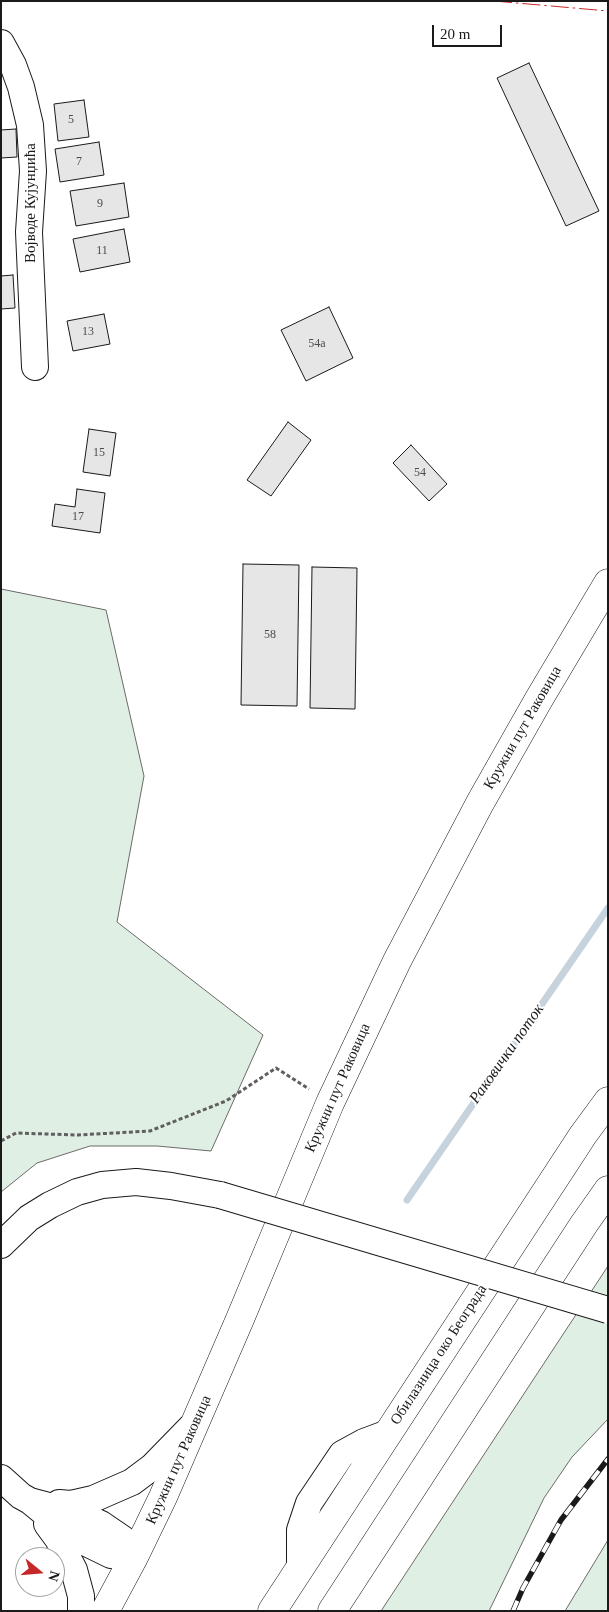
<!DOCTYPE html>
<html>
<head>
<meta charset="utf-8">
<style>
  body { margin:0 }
  #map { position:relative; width:609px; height:1612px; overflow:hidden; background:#fff; font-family:"Times New Roman",serif }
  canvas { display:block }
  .frame { position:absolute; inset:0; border:2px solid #1a1a1a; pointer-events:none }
  .north { position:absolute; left:15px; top:1547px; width:50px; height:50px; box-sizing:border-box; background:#fff; border:1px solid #a3a3a3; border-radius:50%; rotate:107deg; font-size:14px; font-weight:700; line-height:20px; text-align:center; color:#1a1a1a }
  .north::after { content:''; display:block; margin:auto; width:18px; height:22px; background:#c62828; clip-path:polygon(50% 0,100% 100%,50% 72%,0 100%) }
  .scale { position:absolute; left:432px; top:25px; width:70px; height:22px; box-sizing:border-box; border:2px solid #1a1a1a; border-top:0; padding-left:6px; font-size:15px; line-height:18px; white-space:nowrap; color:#1a1a1a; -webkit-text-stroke:4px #fff; paint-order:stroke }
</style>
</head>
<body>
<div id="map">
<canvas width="609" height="1612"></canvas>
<div class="frame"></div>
<div class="north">N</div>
<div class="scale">20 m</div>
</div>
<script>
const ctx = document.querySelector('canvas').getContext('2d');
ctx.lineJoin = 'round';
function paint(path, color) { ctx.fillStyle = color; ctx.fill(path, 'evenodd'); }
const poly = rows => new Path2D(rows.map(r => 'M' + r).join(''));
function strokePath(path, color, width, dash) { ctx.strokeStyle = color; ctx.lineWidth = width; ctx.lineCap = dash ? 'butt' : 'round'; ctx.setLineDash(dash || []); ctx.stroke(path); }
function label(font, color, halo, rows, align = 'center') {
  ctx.font = font + ' "Times New Roman",serif'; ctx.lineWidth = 4; ctx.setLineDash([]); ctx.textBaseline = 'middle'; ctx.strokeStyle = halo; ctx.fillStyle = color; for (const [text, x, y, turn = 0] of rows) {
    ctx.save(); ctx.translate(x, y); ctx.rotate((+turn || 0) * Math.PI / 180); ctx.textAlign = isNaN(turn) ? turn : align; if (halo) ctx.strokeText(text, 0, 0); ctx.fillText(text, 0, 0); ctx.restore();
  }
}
const green = poly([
  [1,589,106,610,144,776,117,922,263,1035,211,1151,157,1146,90,1146,37,1163,1,1192,1,589],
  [608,1266,608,1419,572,1457,544,1498,489,1611,381,1611,608,1266],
  [608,1540,608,1611,565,1611,608,1540]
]);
paint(green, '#e0efe3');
strokePath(green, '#6a6a6a', 1);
strokePath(poly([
  [407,1200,608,908]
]), '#c6d2dc', 7);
const building = poly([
  [529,63,599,211,566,226,497,78,529,63],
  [84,100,89,137,58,141,54,104,84,100],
  [16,129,17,157,1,158,1,130,16,129],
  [99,142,104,175,60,182,55,149,99,142],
  [124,183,129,217,76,226,70,191,124,183],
  [124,229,130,262,80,272,73,239,124,229],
  [13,275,15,308,1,309,1,276,13,275],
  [329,307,353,358,306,381,281,330,329,307],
  [104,314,110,344,73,351,67,321,104,314],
  [288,422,311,440,271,496,247,480,288,422],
  [89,429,116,433,110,476,83,472,89,429],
  [411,445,447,484,429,501,393,463,411,445],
  [77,489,105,493,100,533,52,526,55,504,75,507,77,489],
  [243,564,299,565,297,706,241,705,243,564],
  [312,567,357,568,355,709,310,708,312,567]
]);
paint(building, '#e6e6e6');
strokePath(building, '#1a1a1a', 1);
const minor = poly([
  [1,43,13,65,21,87,30,125,33,171,29,232,35,367],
  [1,1245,29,1218,50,1205,77,1192,102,1185,136,1182,171,1186,220,1195],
  [1,1478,21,1496,30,1501,74,1537,111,1555,134,1557,123,1539,101,1524,79,1514,30,1501],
  [59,1503,71,1504,93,1499,132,1482,152,1467,191,1427],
  [47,1524,58,1539,74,1570,81,1596,81,1611],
  [300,1568,300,1530,309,1503,342,1454,364,1442,388,1433]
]);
const major = poly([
  [105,1611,134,1557,163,1497,240,1319,330,1103,397,961,480,803,539,699,608,583]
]);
const highway = poly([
  [272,1611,583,1135,608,1101],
  [332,1611,584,1224,608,1190]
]);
strokePath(minor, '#1a1a1a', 28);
strokePath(major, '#1a1a1a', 29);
strokePath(highway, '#1a1a1a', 29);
strokePath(poly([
  [1,1141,16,1133,78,1135,150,1131,226,1101,276,1068,309,1089]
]), '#5f5f5f', 3, [4, 2.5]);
strokePath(minor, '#fff', 26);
strokePath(major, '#fff', 28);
strokePath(highway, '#fff', 28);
const rail = poly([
  [513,1611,523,1588,561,1520,608,1459]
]);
strokePath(rail, '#1a1a1a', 5.5);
strokePath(rail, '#fff', 4, [11]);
const minorBridge = poly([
  [220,1195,608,1310]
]);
strokePath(minorBridge, '#1a1a1a', 28, []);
strokePath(minorBridge, '#fff', 26);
strokePath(poly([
  [494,1,608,11]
]), '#c62828', 1, [18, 4, 2.5, 4]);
label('12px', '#4d4d4d', null, [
  ["5",71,120],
  ["7",79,162],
  ["9",100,204],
  ["11",102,251],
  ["13",88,332],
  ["54a",317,344],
  ["15",99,453],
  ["54",420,473],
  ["17",78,517],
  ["58",270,635]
]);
label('15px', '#1a1a1a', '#fff', [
  ["Војводе Кујунџића",31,203,-90],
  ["Кружни пут Раковица",523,728,-60],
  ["Кружни пут Раковица",338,1088,-66],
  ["Обилазница око Београда",439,1355,-57],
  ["Кружни пут Раковица",179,1460,-66]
]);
label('italic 16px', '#1a1a1a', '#fff', [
  ["Раковички поток",507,1054,-55]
]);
</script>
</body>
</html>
